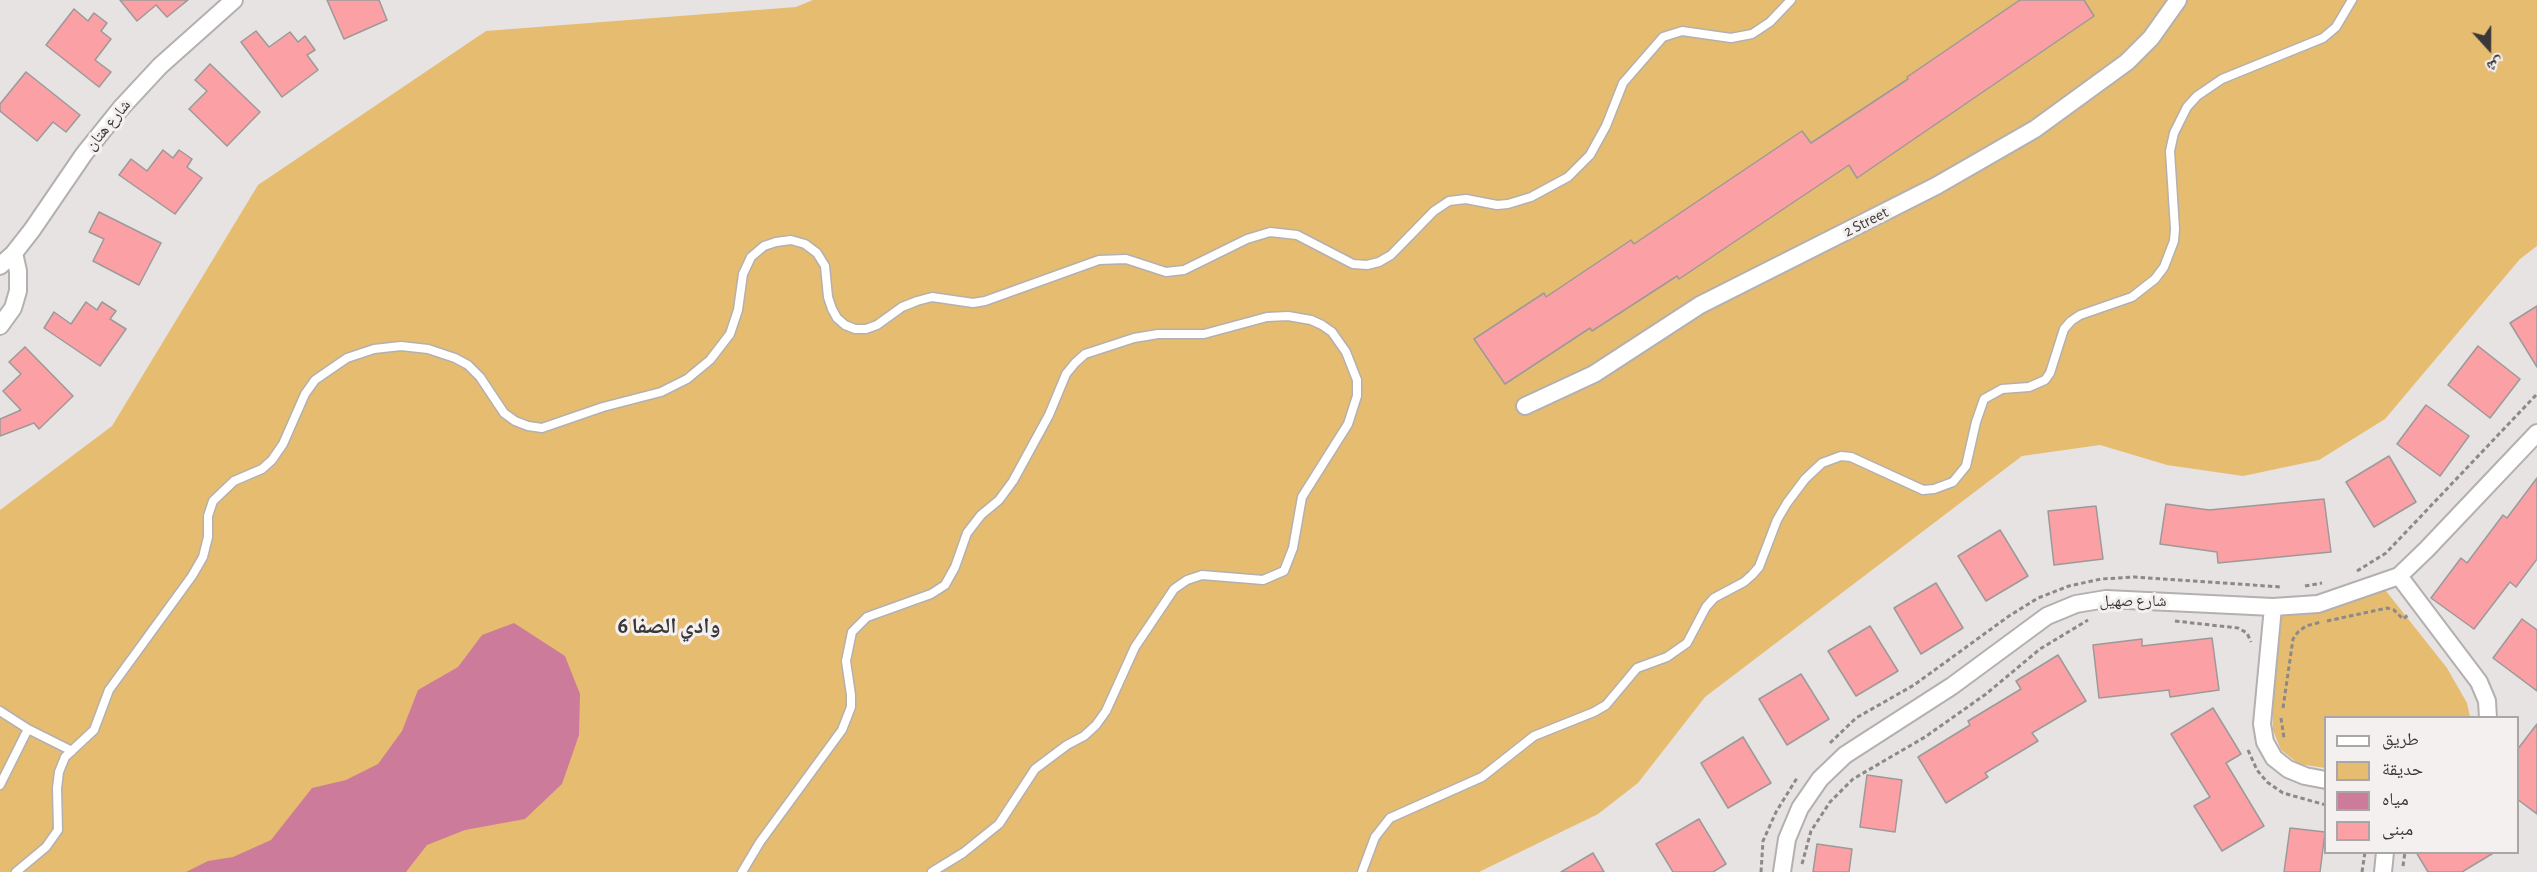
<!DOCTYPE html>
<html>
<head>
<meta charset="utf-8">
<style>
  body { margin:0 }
  #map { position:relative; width:2537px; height:872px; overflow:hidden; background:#e6e3e2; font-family:"Alegreya Sans","Noto Naskh Arabic",sans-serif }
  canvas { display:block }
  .legend { position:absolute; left:2324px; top:716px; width:195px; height:138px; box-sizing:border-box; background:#f4f0ef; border:2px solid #a9a6a5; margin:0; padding:8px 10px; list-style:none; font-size:18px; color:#393737 }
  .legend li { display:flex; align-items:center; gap:12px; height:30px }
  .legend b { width:30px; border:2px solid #a9a6a5 }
  .north { position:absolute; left:2459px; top:18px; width:60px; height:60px; -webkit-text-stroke:4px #f4f0ef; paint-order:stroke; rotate:159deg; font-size:16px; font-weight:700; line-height:24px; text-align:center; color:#393737 }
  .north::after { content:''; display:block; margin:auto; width:21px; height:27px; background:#393737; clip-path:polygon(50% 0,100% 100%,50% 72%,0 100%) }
</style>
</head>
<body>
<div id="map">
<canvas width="2537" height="872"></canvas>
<ul class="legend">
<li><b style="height:8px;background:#fff"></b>طريق</li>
<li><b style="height:16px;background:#e6bc71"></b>حديقة</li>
<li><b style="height:16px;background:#cd7b9a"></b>مياه</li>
<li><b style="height:16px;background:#fba1a5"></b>مبنى</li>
</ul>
<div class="north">ش</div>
</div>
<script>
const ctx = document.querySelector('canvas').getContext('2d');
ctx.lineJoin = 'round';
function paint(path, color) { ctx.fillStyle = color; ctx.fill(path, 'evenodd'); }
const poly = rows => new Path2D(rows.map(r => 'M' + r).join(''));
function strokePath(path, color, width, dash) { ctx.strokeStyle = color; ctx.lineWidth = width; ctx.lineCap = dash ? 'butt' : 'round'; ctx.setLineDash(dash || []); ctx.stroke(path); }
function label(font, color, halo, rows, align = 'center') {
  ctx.font = font + ' "Alegreya Sans","Noto Naskh Arabic",sans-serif'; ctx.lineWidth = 6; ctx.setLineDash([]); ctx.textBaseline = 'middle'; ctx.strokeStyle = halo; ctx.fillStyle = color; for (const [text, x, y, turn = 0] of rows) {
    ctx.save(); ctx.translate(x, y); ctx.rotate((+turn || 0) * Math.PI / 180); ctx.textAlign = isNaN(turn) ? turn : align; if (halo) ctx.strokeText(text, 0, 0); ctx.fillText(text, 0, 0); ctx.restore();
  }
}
paint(poly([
  [813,0,2537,0,2537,246,2520,259,2385,419,2319,460,2243,476,2167,465,2100,445,2022,456,1705,697,1638,783,1598,814,1479,872,0,872,0,510,112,426,258,185,486,31,796,7],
  [2382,586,2447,668,2467,703,2470,717,2326,718,2325,768,2299,764,2281,750,2273,730,2269,614]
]), '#e6bc71');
paint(poly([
  [514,623,565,656,580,694,579,735,562,784,525,819,465,830,427,845,406,872,186,872,208,861,233,857,271,840,312,788,346,780,378,764,402,731,418,690,458,667,482,635]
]), '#cd7b9a');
const building = poly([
  [120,0,188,0,167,17,156,5,137,21,120,0],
  [327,0,379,0,387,20,344,39,327,0],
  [2020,0,2084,0,2094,16,1857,178,1849,165,1679,279,1677,276,1592,331,1590,328,1505,384,1474,339,1544,293,1546,297,1631,240,1634,244,1802,131,1811,143,1908,79,1907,77,2020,0],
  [74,9,88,21,94,13,107,23,101,31,111,39,95,60,111,72,99,87,46,45,74,9],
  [256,31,269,47,290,32,298,42,305,36,315,50,307,55,318,70,282,97,241,42,256,31],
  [210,64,260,112,227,146,189,109,207,91,195,80,210,64],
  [26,72,80,115,66,132,53,122,37,141,0,111,0,104,26,72],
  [163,150,173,158,179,150,192,159,187,167,202,178,175,214,119,175,131,159,147,171,163,150],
  [99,212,161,243,139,285,93,261,104,239,89,232,99,212],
  [86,302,97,310,102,302,116,311,110,319,126,329,100,366,44,328,54,312,71,324,86,302],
  [2537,306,2537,367,2510,323,2537,306],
  [2478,346,2520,379,2490,418,2448,385,2478,346],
  [25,347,73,396,39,429,34,423,0,436,0,419,21,410,3,391,21,374,9,362,25,347],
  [2426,405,2469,436,2440,476,2397,444,2426,405],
  [2389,456,2416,502,2374,527,2346,482,2389,456],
  [2537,478,2537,559,2516,587,2510,582,2474,629,2431,598,2461,558,2467,563,2503,515,2507,518,2537,478],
  [2324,499,2331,552,2218,563,2217,552,2160,544,2166,504,2209,510,2324,499],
  [2096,506,2103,559,2054,565,2048,511,2096,506],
  [2000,530,2028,576,1986,601,1958,556,2000,530],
  [1936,583,1963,628,1921,654,1894,608,1936,583],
  [2522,619,2537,630,2537,691,2493,658,2522,619],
  [1870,626,1898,671,1856,696,1828,651,1870,626],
  [2212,638,2219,690,2170,697,2169,690,2099,698,2093,645,2142,639,2142,646,2212,638],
  [2058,655,2086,701,2032,733,2038,741,1985,773,1988,777,1946,803,1918,757,1970,725,1968,721,2021,689,2016,681,2058,655],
  [1801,674,1829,719,1787,745,1759,699,1801,674],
  [2213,708,2241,754,2226,763,2264,826,2222,851,2194,806,2210,797,2171,734,2213,708],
  [2537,724,2537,814,2517,799,2517,750,2537,724],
  [1743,737,1771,783,1728,808,1701,763,1743,737],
  [1867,775,1902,780,1895,832,1860,827,1867,775],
  [1699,819,1726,864,1713,872,1673,872,1656,844,1699,819],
  [2290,828,2325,832,2320,872,2284,872,2290,828],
  [1817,844,1852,849,1849,872,1813,872,1817,844],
  [2416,852,2495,852,2462,872,2428,872,2416,852],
  [1593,853,1604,872,1561,872,1593,853]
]);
paint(building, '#fba1a5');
strokePath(building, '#9d9999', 1.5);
const service = poly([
  [0,711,28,729,72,751],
  [0,785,28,729],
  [16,872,46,847,58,830,57,788,59,772,65,757,94,730,109,690,192,576,203,557,208,537,208,516,213,501,234,481,262,469,272,460,283,444,305,394,315,380,347,358,374,349,401,346,428,349,455,358,468,365,480,377,504,413,515,421,528,426,542,428,603,407,661,392,687,379,710,360,730,334,738,310,743,274,751,257,764,246,776,242,791,240,805,244,817,253,825,266,828,297,832,309,837,318,845,325,855,329,866,329,877,325,902,307,917,301,932,297,973,303,985,301,1099,260,1126,259,1166,272,1184,270,1247,239,1270,232,1297,235,1353,264,1367,265,1379,262,1391,255,1434,211,1449,201,1466,199,1497,205,1508,204,1531,197,1568,177,1590,155,1606,126,1623,83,1663,37,1682,31,1731,38,1752,34,1770,22,1791,0],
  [742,872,760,842,842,730,851,707,851,695,846,661,852,632,867,617,931,594,945,585,955,567,967,533,981,515,999,500,1013,481,1049,415,1066,374,1075,363,1085,354,1134,338,1158,334,1204,334,1267,317,1288,316,1311,320,1322,325,1332,332,1346,352,1357,380,1357,396,1348,424,1302,497,1293,548,1284,571,1263,580,1202,575,1187,580,1174,589,1135,647,1106,711,1096,725,1084,736,1067,745,1035,769,999,824,963,853,932,872],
  [1362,872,1375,837,1390,818,1482,777,1534,736,1594,712,1606,705,1637,668,1667,657,1687,643,1706,607,1714,598,1744,582,1752,575,1759,567,1777,520,1787,503,1805,479,1822,463,1841,456,1851,457,1923,490,1934,489,1953,482,1966,466,1976,422,1984,399,2002,389,2029,387,2045,380,2050,373,2064,329,2071,321,2080,315,2132,297,2155,279,2164,267,2174,241,2175,229,2170,151,2174,133,2187,107,2197,96,2222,79,2323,38,2336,27,2352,0]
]);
const minor = poly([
  [0,266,14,253,32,230,84,154,121,108,160,66,234,0],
  [0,326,13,308,18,291,18,271,14,253],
  [1525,406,1594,374,1700,305,1936,186,2035,129,2127,62,2151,38,2178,0],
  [2399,576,2479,682,2487,701,2488,718],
  [2273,607,2262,724,2265,742,2274,758,2288,769,2305,776,2326,780],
  [1782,872,1787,839,1800,808,1820,779,1845,755,1952,686,2047,616,2076,604,2106,599,2273,607,2318,604,2399,576,2427,549,2537,433],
  [2383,872,2385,852]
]);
strokePath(service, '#b3b0af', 11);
strokePath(minor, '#b3b0af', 20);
strokePath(poly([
  [2357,571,2386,553,2537,394],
  [2305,586,2322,583],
  [2175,621,2238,628,2247,633,2251,642],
  [2327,621,2387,608,2394,610,2403,619,2408,615],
  [2283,708,2293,639,2298,632,2306,626,2321,622],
  [2281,718,2284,738],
  [1830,743,1856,718,1914,685,2009,616,2038,598,2069,586,2101,579,2135,577,2281,587],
  [2248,750,2257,770,2267,782,2283,793,2326,805],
  [1802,864,1811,831,1830,802,1853,779,1925,737,1986,694,2040,649,2088,620],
  [2403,866,2405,852],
  [1761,872,1763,841,1776,812,1797,778],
  [2362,872,2365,852]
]), '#8c8a89', 3, [4.5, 3]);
strokePath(service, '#fff', 8);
strokePath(minor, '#fff', 16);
label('16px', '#393737', '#f4f0ef', [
  ["شارع هتان",108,125,-50],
  ["2 Street",1866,222,-27],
  ["شارع صهيل",2133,601]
]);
label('bold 22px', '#393737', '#f4f0ef', [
  ["وادي الصفا 6",669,626]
]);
</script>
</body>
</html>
